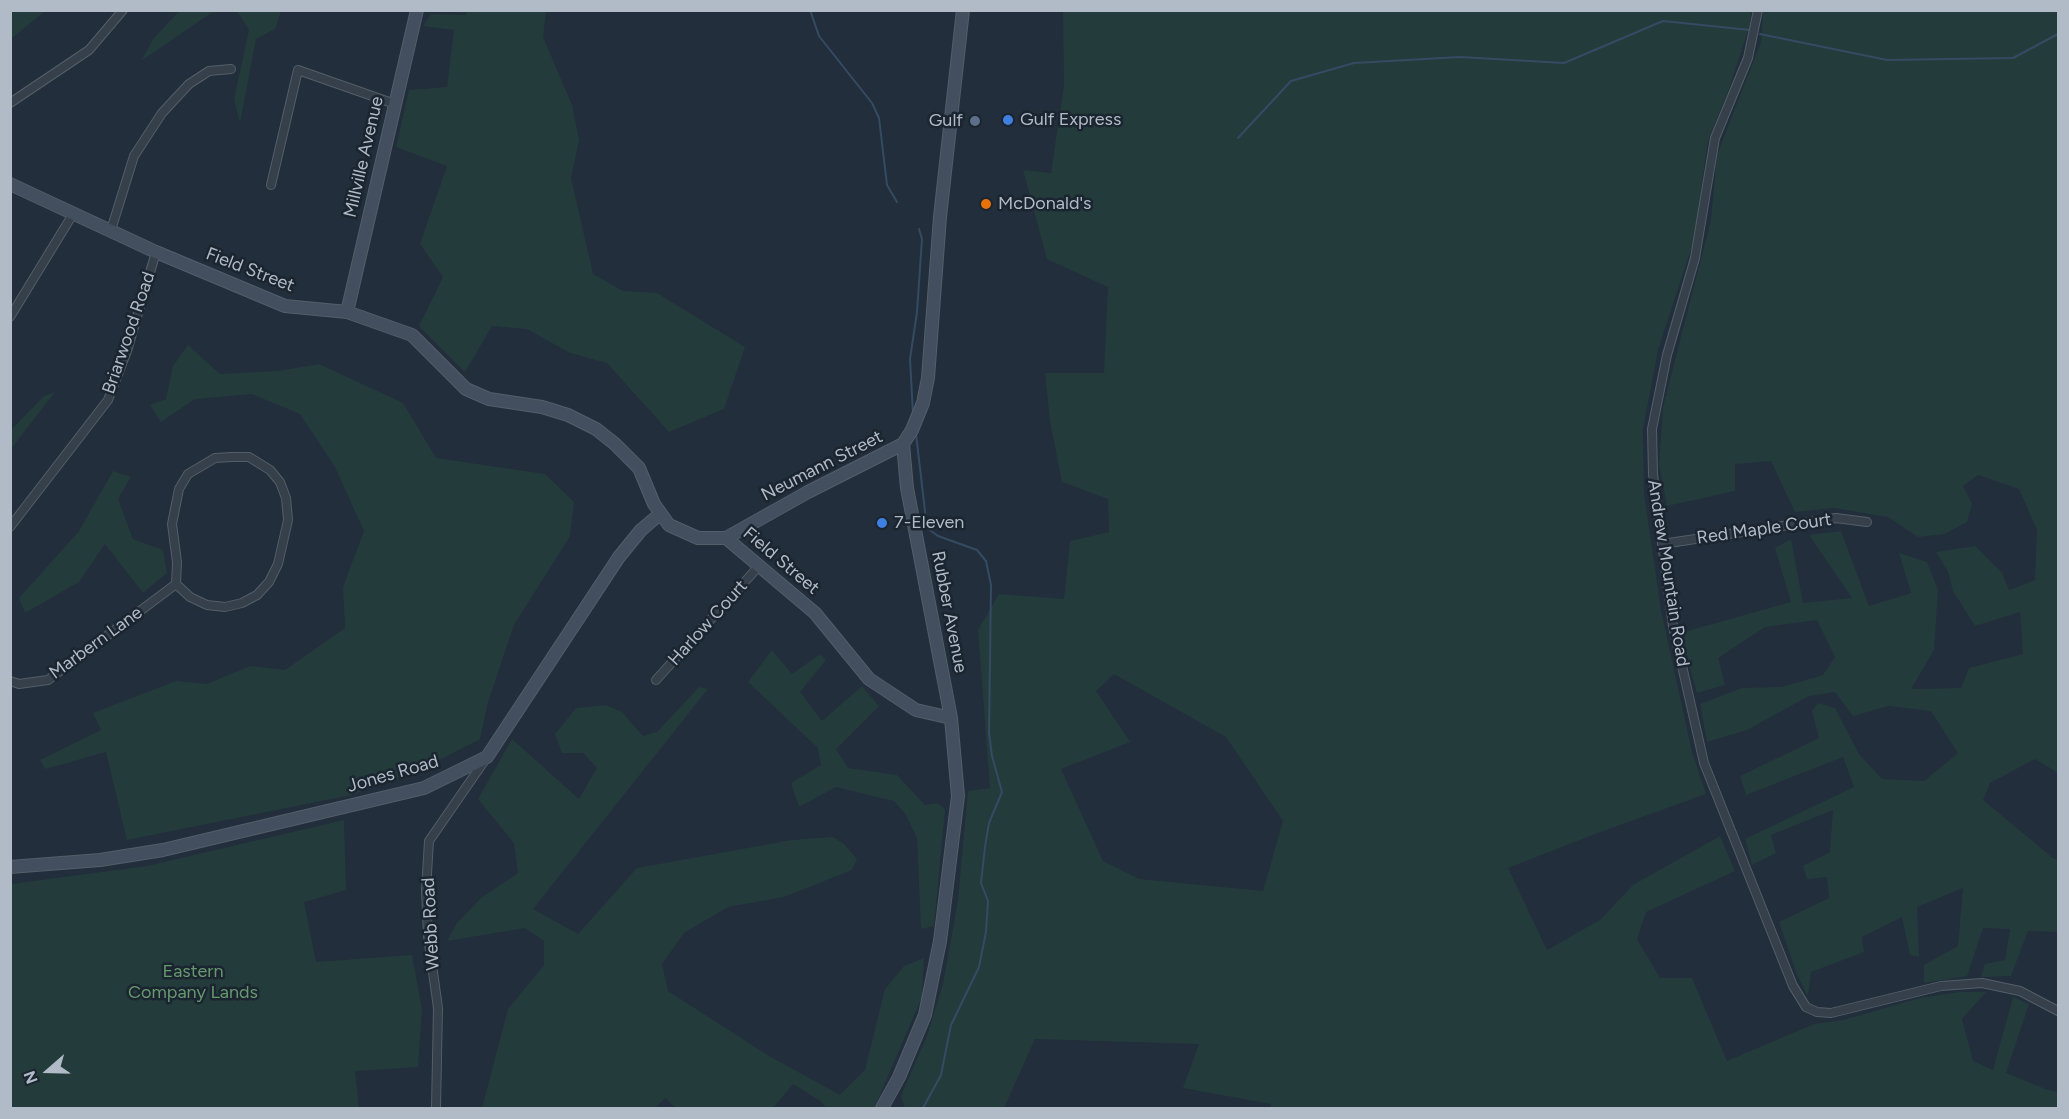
<!DOCTYPE html>
<html>
<head>
<meta charset="utf-8">
<style>
  body { margin:0 }
  #map { position:relative; width:2069px; height:1119px; overflow:hidden; background:#222e3b; font-family:Figtree,sans-serif }
  canvas { display:block }
  .frame { position:absolute; inset:0; border:12px solid #b0bbc7; pointer-events:none }
  .north { position:absolute; left:18px; top:1041px; width:60px; height:60px; -webkit-text-stroke:4px #1b2530; paint-order:stroke; rotate:250deg; font-size:16px; font-weight:700; line-height:24px; text-align:center; color:#b0bbc7 }
  .north::after { content:''; display:block; margin:auto; width:21px; height:27px; background:#b0bbc7; clip-path:polygon(50% 0,100% 100%,50% 72%,0 100%) }
</style>
</head>
<body>
<div id="map">
<canvas width="2069" height="1119"></canvas>
<div class="frame"></div>
<div class="north">N</div>
</div>
<script>
const ctx = document.querySelector('canvas').getContext('2d');
ctx.lineJoin = 'round';
function paint(path, color) { ctx.fillStyle = color; ctx.fill(path, 'evenodd'); }
const poly = rows => new Path2D(rows.map(r => 'M' + r).join(''));
function strokePath(path, color, width, dash) { ctx.strokeStyle = color; ctx.lineWidth = width; ctx.lineCap = dash ? 'butt' : 'round'; ctx.setLineDash(dash || []); ctx.stroke(path); }
function label(font, color, halo, rows, align = 'center') {
  ctx.font = font + ' Figtree,sans-serif'; ctx.lineWidth = 5; ctx.setLineDash([]); ctx.textBaseline = 'middle'; ctx.strokeStyle = halo; ctx.fillStyle = color; for (const [text, x, y, turn = 0] of rows) {
    ctx.save(); ctx.translate(x, y); ctx.rotate((+turn || 0) * Math.PI / 180); ctx.textAlign = isNaN(turn) ? turn : align; if (halo) ctx.strokeText(text, 0, 0); ctx.fillText(text, 0, 0); ctx.restore();
  }
}
paint(poly([
  [11,10,45,10,45,11,11,39],
  [180,10,214,11,141,61,153,39],
  [237,11,281,11,275,29,256,39,240,123,234,99,249,30],
  [467,11,546,11,543,37,572,105,579,140,571,178,593,274,623,291,657,293,745,347,724,409,669,432,607,363,570,353,527,329,492,326,465,372,419,326,443,277,420,244,447,166,396,147,409,90,447,87,454,30,423,26,431,14,466,15],
  [1063,11,1751,11,1750,24,1729,89,1708,140,1694,240,1658,350,1643,429,1644,493,1661,610,1692,752,1706,794,1595,834,1508,868,1547,950,1600,920,1633,885,1720,836,1735,871,1646,912,1637,939,1660,978,1692,978,1727,1061,1814,1024,1843,1020,1920,998,1960,992,1986,992,1962,1019,1973,1061,1993,1070,2013,997,2029,1004,2006,1073,2048,1090,2058,1092,2058,1108,1270,1108,1271,1104,1183,1088,1199,1044,1035,1039,1004,1108,905,1108,901,1096,927,1036,943,984,958,900,968,791,990,788,978,630,999,594,1064,599,1070,541,1109,532,1108,499,1062,482,1050,421,1045,373,1104,373,1108,287,1047,259,1023,170,1051,173,1064,85],
  [1114,674,1226,737,1283,821,1263,891,1139,879,1103,861,1061,769,1130,742,1096,691],
  [1763,11,2058,11,2058,773,2035,759,1990,783,1983,800,2054,859,2058,859,2058,932,2028,931,2011,976,1981,977,1985,964,2005,960,2010,929,1983,928,1967,976,1924,983,1924,965,1958,946,1963,888,1917,907,1919,957,1910,955,1902,917,1862,937,1864,952,1811,972,1808,996,1797,975,1779,922,1829,898,1827,877,1807,879,1803,866,1830,852,1833,810,1771,835,1776,853,1752,865,1745,839,1854,787,1843,757,1746,795,1740,776,1819,738,1812,711,1818,703,1835,708,1859,754,1882,779,1924,781,1958,753,1931,711,1889,706,1853,716,1835,692,1809,696,1747,730,1707,742,1700,704,1742,688,1782,687,1823,675,1835,657,1817,620,1765,627,1718,658,1725,685,1697,693,1680,633,1791,602,1775,548,1791,539,1803,603,1852,598,1809,535,1841,531,1869,606,1911,593,1899,553,1927,562,1938,590,1934,650,1911,689,1961,688,1969,668,2023,654,2020,612,1975,626,1953,591,1948,572,1936,552,1975,546,2002,573,2009,590,2035,580,2037,530,2019,489,1978,475,1963,486,1972,504,1967,522,1945,534,1918,537,1888,517,1834,508,1795,512,1771,461,1735,464,1735,491,1667,506,1659,465,1663,407,1711,220,1717,155,1761,42],
  [188,345,220,374,279,371,319,364,403,403,436,458,545,474,574,502,570,536,514,625,488,702,480,739,414,773,351,795,127,840,106,752,45,769,40,760,101,730,93,713,176,681,207,684,250,666,285,670,345,628,343,587,364,531,335,467,300,414,252,394,195,399,161,422,150,405,166,399,173,366],
  [55,392,11,449,11,430,44,396],
  [113,471,131,477,118,499,133,539,163,550,167,573,143,593,105,544,79,582,25,613,19,598,79,531],
  [772,650,792,674,820,654,826,660,800,692,822,721,862,686,879,706,836,749,848,768,897,775,925,805,937,803,945,809,934,926,921,929,917,838,906,815,894,801,836,787,799,807,791,783,821,765,818,748,748,682],
  [699,687,708,689,533,909,578,934,637,868,792,840,833,837,844,844,857,859,852,870,784,897,728,907,684,933,662,964,668,991,769,1056,840,1095,865,1070,885,989,904,966,924,958,922,997,875,1106,873,1108,826,1108,822,1102,793,1084,773,1108,676,1108,665,1098,655,1108,482,1108,508,1009,544,965,544,941,525,928,447,941,457,923,481,898,518,873,514,843,478,799,512,739,579,799,597,768,583,753,562,753,555,734,576,708,606,705,622,712,643,736,657,732],
  [344,820,346,890,304,902,316,962,412,955,422,1009,418,1067,355,1071,359,1108,11,1108,11,884,147,866]
]), '#243b3c');
strokePath(poly([
  [810,10,819,36,872,103,879,118,887,185,897,202],
  [1760,34,1887,60,2013,58,2058,34],
  [1238,138,1291,81,1354,63,1460,57,1564,63,1663,21,1750,30],
  [913,414,910,359,917,312,922,239,919,229],
  [916,434,927,528,938,536,977,550,986,561,991,585,989,733,992,756,1002,792,989,823,985,847,981,883,988,901,986,932,979,967,951,1025,941,1075,923,1108]
]), '#354b63', 2);
const street = poly([
  [1758,10,1748,58,1715,138,1695,258,1667,355,1652,429,1653,474,1673,626,1704,763,1793,986,1806,1007,1817,1012,1831,1013,1941,986,1982,983,2020,991,2058,1011],
  [10,103,89,50,123,10],
  [271,185,298,70,395,104],
  [111,230,134,156,162,113,189,84,209,71,231,69],
  [10,317,73,214],
  [232,457,249,457,270,470,280,482,286,498,288,520,278,564,269,582,257,595,242,603,225,607,207,605,190,597,176,584,177,562,172,524,179,489,188,474,215,458,232,457],
  [10,527,108,400,127,351,156,252],
  [1662,544,1836,518,1867,522],
  [656,680,759,566],
  [10,681,19,684,48,680,176,584],
  [436,1108,438,1008,428,936,426,890,429,841,485,760]
]);
const secondary = poly([
  [10,184,156,252,285,306,347,312,412,335,466,389,489,399,542,407,568,415,596,429,615,444,639,468,654,504,669,525,698,538,726,538,808,492,903,444,912,430,923,403,928,378,940,217,963,10],
  [347,312,417,10],
  [726,538,815,613,869,679,916,710,951,718],
  [10,867,100,860,163,850,424,788,487,757,619,557,641,530,660,514],
  [882,1108,899,1077,925,1015,940,941,958,796,951,718,907,488,903,444]
]);
strokePath(street, '#535e69', 10);
strokePath(secondary, '#535e69', 14);
strokePath(street, '#35404b', 8);
strokePath(secondary, '#434f5e', 12);
for (const [x, y, r, color] of [
  [1008,120,6,"#3f7fe0"],
  [975,121,6,"#5c6f8a"],
  [986,204,6,"#e8710a"],
  [882,523,6,"#3f7fe0"]
]) { const dot = new Path2D(); dot.arc(x, y, r, 0, 2 * Math.PI); ctx.fillStyle = color; ctx.fill(dot); strokePath(dot, '#1b2530', 2); }
label('18px', '#b0bbc7', '#1b2530', [
  ["Gulf Express",1020,120],
  ["Gulf",963,121,"right"],
  ["McDonald's",998,204],
  ["7-Eleven",894,523]
], 'left');
label('18px', '#b0bbc7', '#1b2530', [
  ["Millville Avenue",364,157,-77],
  ["Field Street",250,270,21],
  ["Briarwood Road",129,333,-71],
  ["Neumann Street",822,466,-27],
  ["Red Maple Court",1764,529,-8],
  ["Field Street",781,561,40],
  ["Andrew Mountain Road",1668,573,81],
  ["Rubber Avenue",949,612,79],
  ["Harlow Court",708,623,-48],
  ["Marbern Lane",96,643,-36],
  ["Jones Road",393,774,-16],
  ["Webb Road",431,924,-93]
]);
label('18px', '#67996f', '#1b2530', [
  ["Eastern",193,972],
  ["Company Lands",193,993]
]);
</script>
</body>
</html>
